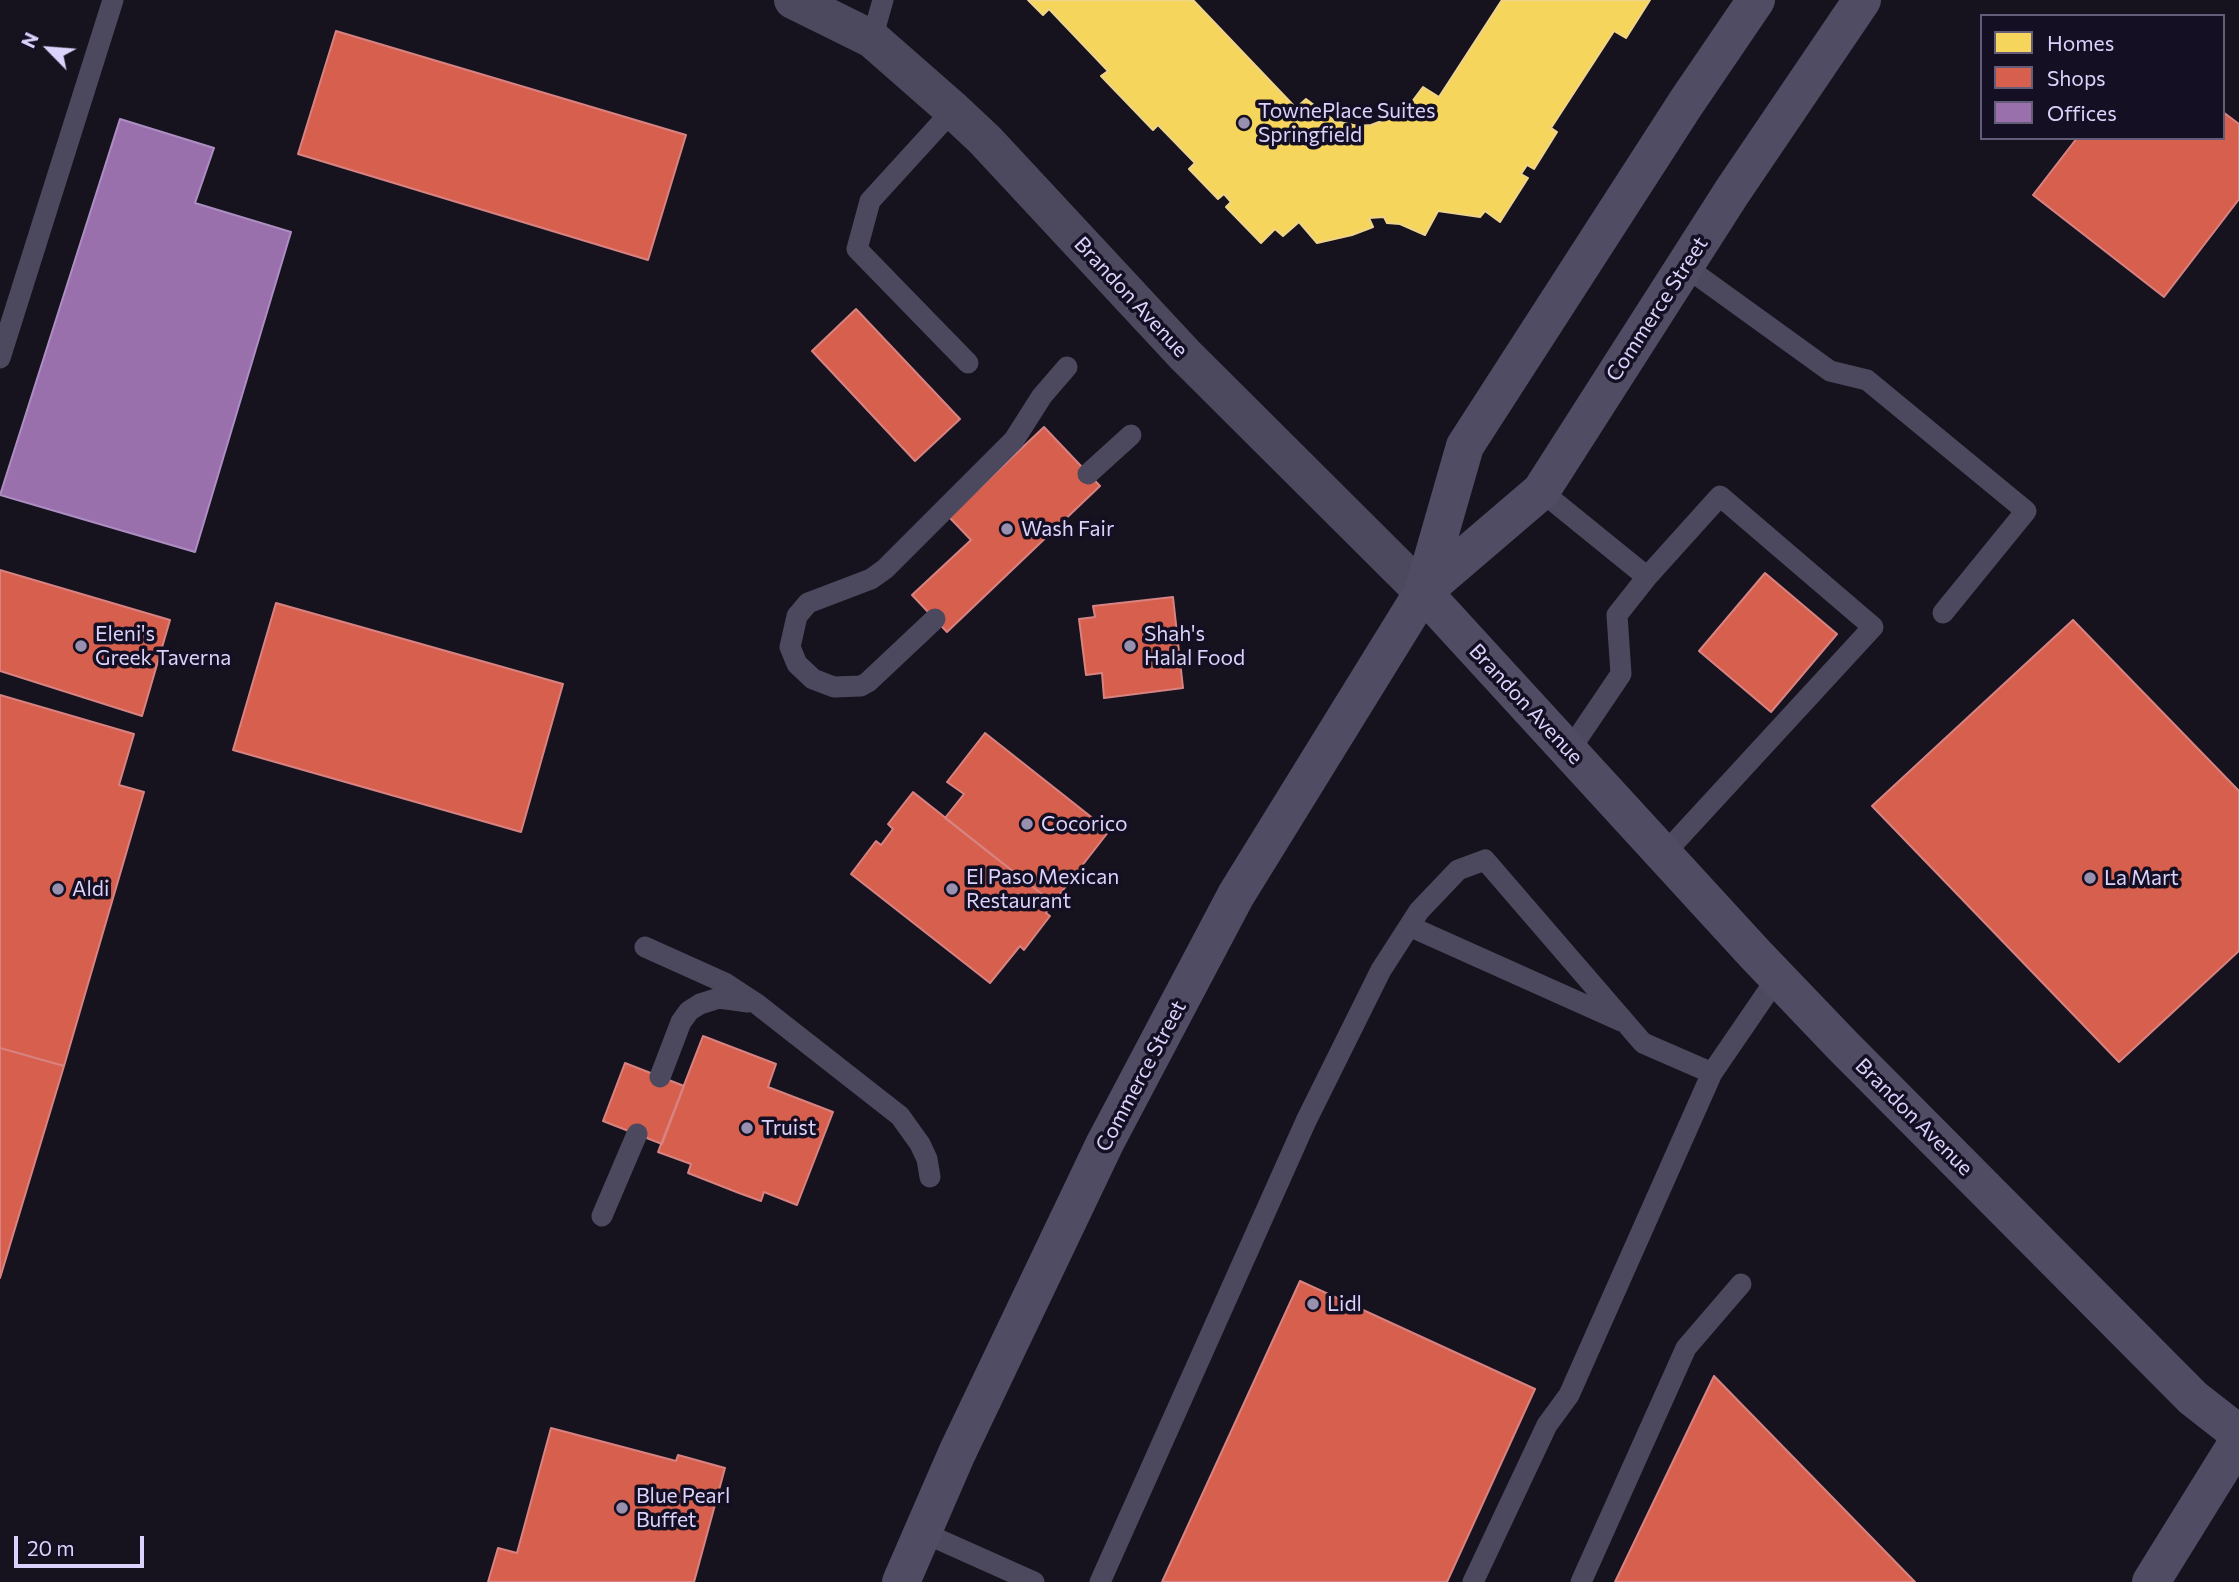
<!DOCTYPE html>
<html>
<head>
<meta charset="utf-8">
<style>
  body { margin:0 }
  #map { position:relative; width:2239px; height:1582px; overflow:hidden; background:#16131e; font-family:Commissioner,sans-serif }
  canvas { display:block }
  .legend { position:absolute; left:1980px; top:14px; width:245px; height:126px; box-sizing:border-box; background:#140f22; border:2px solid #645d79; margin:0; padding:9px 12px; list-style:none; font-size:21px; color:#dcd3fc }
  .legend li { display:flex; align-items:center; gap:14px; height:35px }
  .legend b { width:35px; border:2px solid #645d79 }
  .north { position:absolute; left:14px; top:14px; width:70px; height:70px; -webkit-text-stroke:5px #140f22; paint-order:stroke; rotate:295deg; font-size:19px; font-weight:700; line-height:28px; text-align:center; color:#dcd3fc }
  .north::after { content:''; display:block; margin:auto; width:24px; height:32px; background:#dcd3fc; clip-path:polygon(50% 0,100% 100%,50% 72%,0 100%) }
  .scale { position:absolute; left:14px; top:1536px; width:130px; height:32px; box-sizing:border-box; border:4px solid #dcd3fc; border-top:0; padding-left:9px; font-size:21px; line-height:24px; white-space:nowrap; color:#dcd3fc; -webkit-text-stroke:5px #140f22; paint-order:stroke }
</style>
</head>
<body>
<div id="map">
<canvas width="2239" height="1582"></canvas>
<ul class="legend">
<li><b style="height:19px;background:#f6d55c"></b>Homes</li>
<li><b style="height:19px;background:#d6604d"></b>Shops</li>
<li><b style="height:19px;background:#9970ab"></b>Offices</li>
</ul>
<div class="north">N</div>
<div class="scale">20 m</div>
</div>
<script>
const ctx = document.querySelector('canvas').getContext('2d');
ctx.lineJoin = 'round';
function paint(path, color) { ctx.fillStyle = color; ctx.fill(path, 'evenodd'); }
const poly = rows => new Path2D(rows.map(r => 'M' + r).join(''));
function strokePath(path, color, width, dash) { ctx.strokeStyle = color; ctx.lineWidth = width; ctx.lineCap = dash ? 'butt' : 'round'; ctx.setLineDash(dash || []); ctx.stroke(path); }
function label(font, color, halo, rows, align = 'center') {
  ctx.font = font + ' Commissioner,sans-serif'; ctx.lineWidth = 7; ctx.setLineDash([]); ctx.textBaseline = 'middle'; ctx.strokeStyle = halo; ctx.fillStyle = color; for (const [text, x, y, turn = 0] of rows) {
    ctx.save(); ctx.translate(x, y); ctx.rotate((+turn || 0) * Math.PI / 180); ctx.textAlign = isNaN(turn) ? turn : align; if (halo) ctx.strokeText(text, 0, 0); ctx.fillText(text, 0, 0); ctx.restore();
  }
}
const homes = poly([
  [1028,0,1193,0,1296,108,1306,99,1335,121,1358,126,1371,125,1395,116,1408,107,1423,87,1439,97,1502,0,1650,0,1626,38,1614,31,1551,128,1557,132,1534,169,1527,165,1521,174,1528,178,1500,222,1485,211,1480,217,1438,211,1425,235,1400,224,1387,223,1384,217,1369,218,1373,227,1352,235,1317,243,1299,222,1283,236,1275,229,1261,243,1226,207,1231,202,1224,194,1218,199,1189,169,1195,163,1158,125,1153,130,1101,76,1108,71,1049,9,1043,15,1028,0]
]);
paint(homes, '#f6d55c');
strokePath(homes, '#eed48c', 2);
const shops = poly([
  [336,31,686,135,648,260,298,154,336,31],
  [2223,112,2239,124,2239,199,2164,297,2033,195,2077,138,2223,138,2223,112],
  [856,309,960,419,915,461,812,351,856,309],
  [1044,427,1100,486,947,632,912,595,971,540,949,517,1044,427],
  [0,570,170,620,142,716,0,671,0,570],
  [1765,573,1837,634,1771,712,1699,651,1765,573],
  [1173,597,1183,688,1104,698,1102,673,1086,675,1079,619,1095,617,1093,606,1173,597],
  [276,603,563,684,521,832,233,750,276,603],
  [2073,620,2239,791,2239,951,2119,1062,1872,806,2073,620],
  [0,695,134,734,119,785,144,792,64,1066,0,1048,0,695],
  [985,733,1109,831,1053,903,945,818,964,794,947,782,985,733],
  [913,792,1053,903,1046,913,1050,916,1024,950,1020,946,990,983,851,874,876,841,881,845,893,829,888,824,913,792],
  [703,1036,776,1064,768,1087,833,1112,797,1205,764,1192,761,1201,739,1193,688,1173,691,1164,658,1152,703,1036],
  [0,1048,64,1066,0,1278,0,1048],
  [625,1063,684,1086,662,1144,603,1121,625,1063],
  [1300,1281,1535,1389,1447,1582,1162,1582,1300,1281],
  [1714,1376,1915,1582,1615,1582,1714,1376],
  [551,1428,676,1461,678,1455,725,1468,694,1582,488,1582,498,1548,517,1553,551,1428]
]);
paint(shops, '#d6604d');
strokePath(shops, '#d88282', 2);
const offices = poly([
  [120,119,214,148,195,203,291,232,195,552,0,495,120,119]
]);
paint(offices, '#9970ab');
strokePath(offices, '#ad8ec3', 2);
strokePath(poly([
  [872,39,883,0],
  [953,110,870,201,857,249,968,363],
  [1686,267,1830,371,1867,380,2026,511,1943,613],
  [0,358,113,0],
  [1088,474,1131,435],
  [1541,491,1647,577],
  [935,619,868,682,861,686,834,687,813,679,797,664,790,647,797,616,808,603,871,579,885,569,1014,440,1042,396,1067,367],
  [1569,751,1621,674,1617,615,1647,577,1720,496,1873,627,1664,854],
  [1409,926,1621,1021],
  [645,947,725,983,757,1004,900,1116,920,1144,927,1159,930,1177],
  [1712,1073,1777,978],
  [660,1077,681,1022,689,1011,700,1004,719,998,748,1002],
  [602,1216,637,1134],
  [922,1532,1034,1582],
  [1100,1582,1306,1121,1381,970,1419,911,1458,870,1485,860,1643,1043,1712,1073,1569,1395,1547,1425,1473,1582],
  [1581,1582,1686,1348,1741,1284]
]), '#4c495e', 21);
strokePath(poly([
  [793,0,872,39,953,110,985,140,1185,355,1423,592]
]), '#4c495e', 38);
strokePath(poly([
  [1423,592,1755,954,1843,1046,2193,1398,2239,1434],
  [1423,592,1541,491,1732,192,1862,0],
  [901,1582,957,1453,1105,1143,1236,895,1423,592,1465,446,1686,103,1756,0],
  [2151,1582,2239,1440]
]), '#504c64', 38);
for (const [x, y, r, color] of [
  [1244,123,7,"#9790ae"],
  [1007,529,7,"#9790ae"],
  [81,646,7,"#9790ae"],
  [1130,646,7,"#9790ae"],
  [1027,824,7,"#9790ae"],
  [2090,878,7,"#9790ae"],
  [58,889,7,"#9790ae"],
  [952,889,7,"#9790ae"],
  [747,1128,7,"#9790ae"],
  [1313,1304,7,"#9790ae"],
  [622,1508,7,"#9790ae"]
]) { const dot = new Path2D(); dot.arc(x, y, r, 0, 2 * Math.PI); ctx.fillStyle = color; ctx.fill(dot); strokePath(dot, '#140f22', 2.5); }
label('21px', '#dcd3fc', '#140f22', [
  ["TownePlace Suites",1258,111],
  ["Springfield",1258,135],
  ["Wash Fair",1021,529],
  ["Eleni's",95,634],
  ["Greek Taverna",95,658],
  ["Shah's",1144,634],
  ["Halal Food",1144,658],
  ["Cocorico",1041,824],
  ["El Paso Mexican",966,877],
  ["Restaurant",966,901],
  ["La Mart",2104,878],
  ["Aldi",72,889],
  ["Truist",761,1128],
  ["Lidl",1327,1304],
  ["Blue Pearl",636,1496],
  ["Buffet",636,1520]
], 'left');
label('21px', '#dcd3fc', '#140f22', [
  ["Brandon Avenue",1131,297,47],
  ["Commerce Street",1657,309,-57],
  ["Brandon Avenue",1526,704,47],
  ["Commerce Street",1141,1076,-62],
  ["Brandon Avenue",1914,1117,45]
]);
</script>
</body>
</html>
